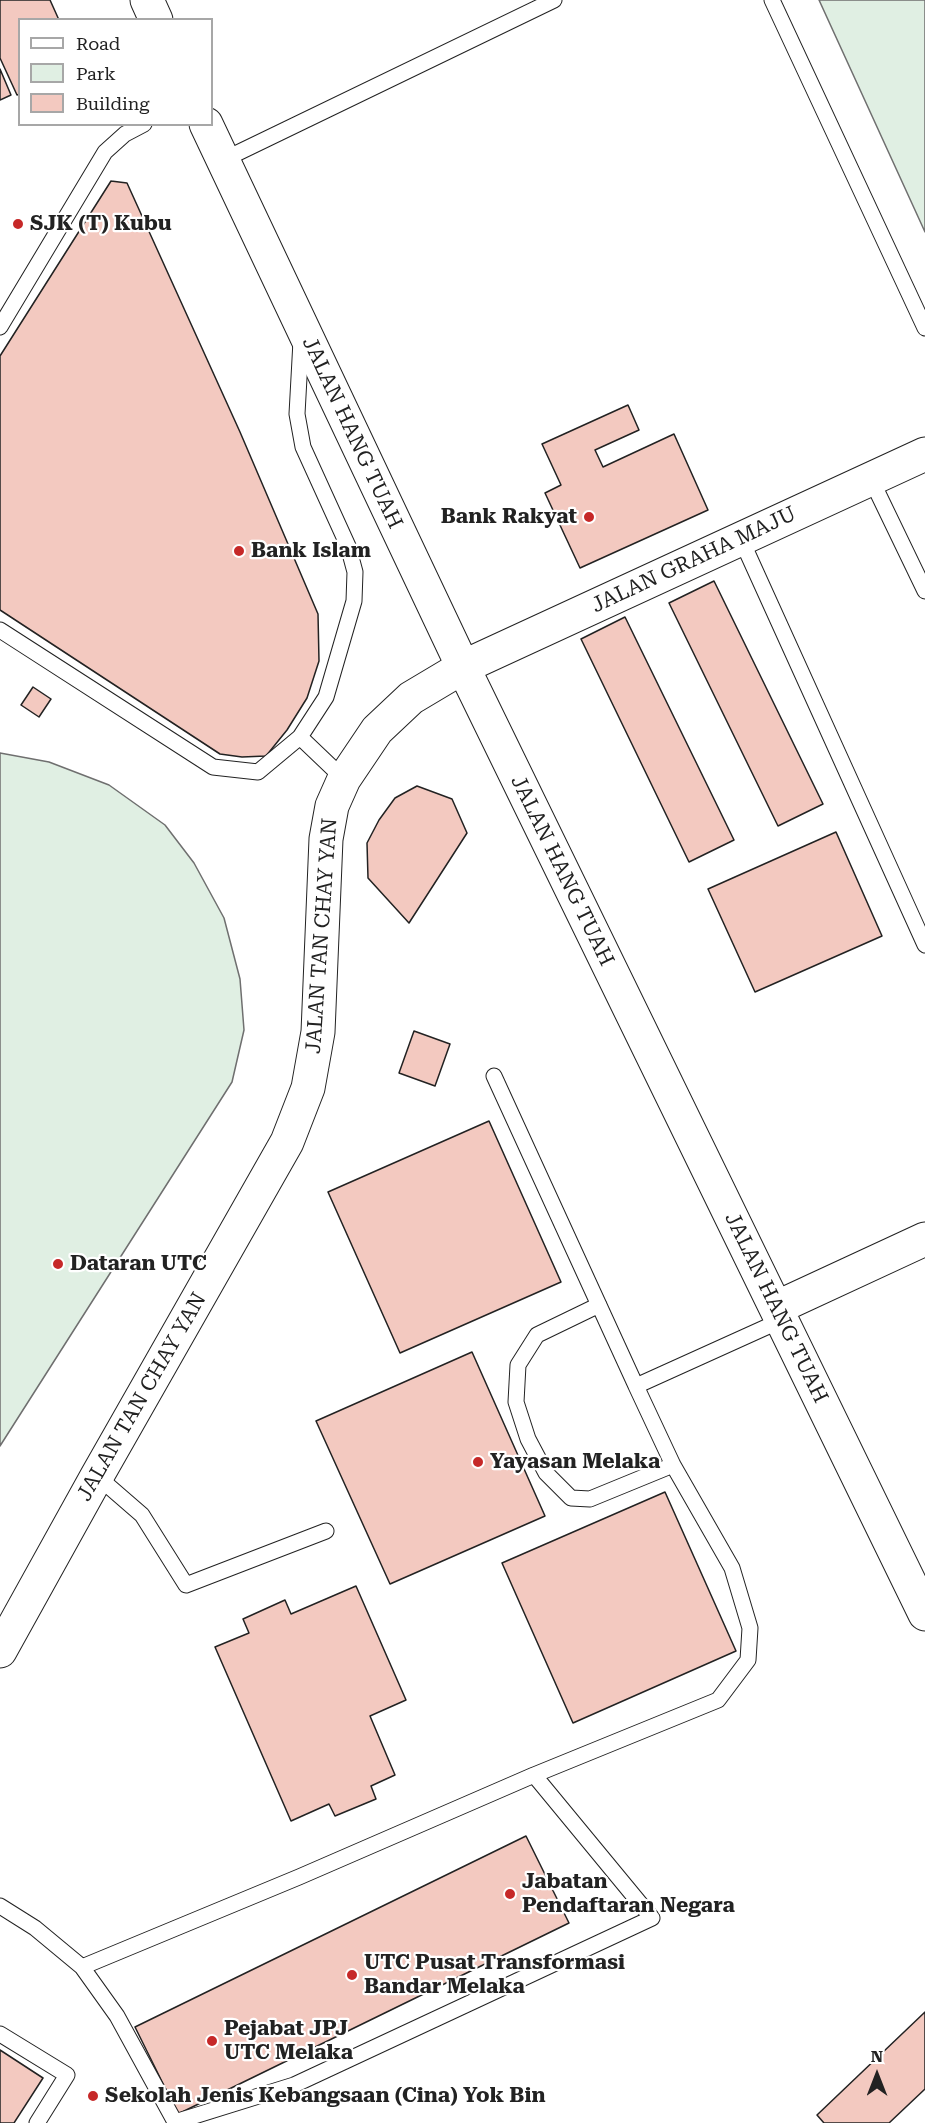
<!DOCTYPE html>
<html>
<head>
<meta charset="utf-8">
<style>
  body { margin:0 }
  #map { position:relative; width:925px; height:2123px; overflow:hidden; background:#fff; font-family:"Roboto Serif",serif }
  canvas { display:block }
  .legend { position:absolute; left:18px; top:18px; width:195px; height:108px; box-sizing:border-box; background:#fff; border:2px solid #a7a7a7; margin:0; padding:8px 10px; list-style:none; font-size:18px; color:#222 }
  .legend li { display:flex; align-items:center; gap:12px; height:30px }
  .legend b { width:30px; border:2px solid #a7a7a7 }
  .north { position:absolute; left:847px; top:2045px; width:60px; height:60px; -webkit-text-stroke:4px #fff; paint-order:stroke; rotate:0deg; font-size:16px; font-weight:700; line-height:24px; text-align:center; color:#222 }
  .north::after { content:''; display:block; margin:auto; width:21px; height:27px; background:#222; clip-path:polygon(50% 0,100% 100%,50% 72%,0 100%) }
</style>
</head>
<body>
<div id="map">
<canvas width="925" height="2123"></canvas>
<ul class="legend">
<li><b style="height:8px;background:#fff"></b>Road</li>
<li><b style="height:16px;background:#e0efe3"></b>Park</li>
<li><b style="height:16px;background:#f3c9c0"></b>Building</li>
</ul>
<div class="north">N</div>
</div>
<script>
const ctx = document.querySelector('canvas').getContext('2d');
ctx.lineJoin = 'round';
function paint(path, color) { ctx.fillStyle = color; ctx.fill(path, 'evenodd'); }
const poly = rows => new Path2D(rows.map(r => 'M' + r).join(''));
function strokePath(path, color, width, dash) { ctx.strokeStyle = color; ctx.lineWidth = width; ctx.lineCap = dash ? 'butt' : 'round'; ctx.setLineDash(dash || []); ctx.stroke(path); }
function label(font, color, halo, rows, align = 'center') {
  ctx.font = font + ' "Roboto Serif",serif'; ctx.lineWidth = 4.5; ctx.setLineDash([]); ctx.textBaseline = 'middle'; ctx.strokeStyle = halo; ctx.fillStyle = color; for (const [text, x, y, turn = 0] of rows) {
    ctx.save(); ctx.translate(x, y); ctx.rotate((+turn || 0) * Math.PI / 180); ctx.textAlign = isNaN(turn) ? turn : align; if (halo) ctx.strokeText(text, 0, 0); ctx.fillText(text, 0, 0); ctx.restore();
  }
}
const green = poly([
  [819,0,925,0,925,232,819,0],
  [0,753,49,762,109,785,165,825,194,863,224,918,240,979,244,1030,232,1082,0,1446,0,753]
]);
paint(green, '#e0efe3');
strokePath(green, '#6f6f6f', 1.5);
const building = poly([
  [0,0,50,0,59,20,20,20,20,94,17,95,0,58,0,0],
  [0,69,11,95,0,100,0,69],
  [111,181,127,183,240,432,318,614,319,661,307,698,287,730,266,756,242,757,220,754,0,610,0,356,111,181],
  [628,405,639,430,595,450,603,467,674,434,708,510,580,568,545,493,561,485,542,444,628,405],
  [714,581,823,804,778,826,669,603,714,581],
  [625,617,734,840,689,862,581,639,625,617],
  [33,687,51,699,39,717,21,705,33,687],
  [417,786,452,799,467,833,409,923,368,878,367,843,379,820,395,798,417,786],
  [836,832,882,936,755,992,708,889,836,832],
  [414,1031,450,1044,435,1086,399,1073,414,1031],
  [489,1121,561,1282,400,1353,328,1192,489,1121],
  [472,1352,545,1516,390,1584,316,1421,472,1352],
  [665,1492,736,1651,573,1723,502,1563,665,1492],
  [356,1586,406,1700,370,1716,395,1775,371,1786,376,1799,335,1816,329,1804,291,1821,215,1647,249,1633,243,1619,285,1600,291,1614,356,1586],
  [526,1836,569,1923,178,2114,135,2027,526,1836],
  [925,2012,925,2089,889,2123,824,2123,817,2115,925,2012],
  [0,2050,43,2078,14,2123,0,2123,0,2050]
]);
paint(building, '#f3c9c0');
strokePath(building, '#222', 1.5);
const lane = poly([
  [772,0,925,328],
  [223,160,554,0],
  [0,327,105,152,125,134,144,124],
  [301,341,297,414,303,447,348,546,355,572,354,601,326,697,300,737,344,779],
  [871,479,925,591],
  [741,539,925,945],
  [0,630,213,767,258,772,300,737],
  [494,1076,636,1386,782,1320],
  [599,1305,537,1335,518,1365,516,1402,528,1439,546,1473,571,1498,590,1499,673,1465],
  [97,1476,142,1515,186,1585,326,1531],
  [0,1906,35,1928,82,1967,117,2016,175,2122,294,2085,652,1918,534,1775],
  [82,1967,299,1877,534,1775,718,1700,748,1660,750,1628,732,1568,673,1465,636,1386],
  [0,2034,67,2075,37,2123]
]);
const secondary = poly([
  [0,1651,97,1476,287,1142,308,1088,318,1032,326,839,332,806,344,779,377,730,411,698,463,667,925,454]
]);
const primary = poly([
  [147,0,156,20],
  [206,124,463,667,925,1614],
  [776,1308,925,1239]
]);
strokePath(lane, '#222', 17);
strokePath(secondary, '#222', 35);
strokePath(primary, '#222', 35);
strokePath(lane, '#fff', 15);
strokePath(secondary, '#fff', 33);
strokePath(primary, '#fff', 33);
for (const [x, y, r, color] of [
  [18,224,6,"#c62828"],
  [589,517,6,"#c62828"],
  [239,551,6,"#c62828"],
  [58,1264,6,"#c62828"],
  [478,1462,6,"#c62828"],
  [510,1894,6,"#c62828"],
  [352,1975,6,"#c62828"],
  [212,2041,6,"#c62828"],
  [93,2096,6,"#c62828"]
]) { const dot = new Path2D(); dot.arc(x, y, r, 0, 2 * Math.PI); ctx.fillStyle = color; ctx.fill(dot); strokePath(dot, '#fff', 2); }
label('bold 21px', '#222', '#fff', [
  ["SJK (T) Kubu",30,224],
  ["Bank Rakyat",577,517,"right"],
  ["Bank Islam",251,551],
  ["Dataran UTC",70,1264],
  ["Yayasan Melaka",490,1462],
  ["Jabatan",522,1882],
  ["Pendaftaran Negara",522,1906],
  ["UTC Pusat Transformasi",364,1963],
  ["Bandar Melaka",364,1987],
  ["Pejabat JPJ",224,2029],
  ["UTC Melaka",224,2053],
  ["Sekolah Jenis Kebangsaan (Cina) Yok Bin",105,2096]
], 'left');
label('21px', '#222', '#fff', [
  ["JALAN HANG TUAH",352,433,65],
  ["JALAN GRAHA MAJU",694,560,-25],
  ["JALAN HANG TUAH",562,871,64],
  ["JALAN TAN CHAY YAN",322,936,-86],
  ["JALAN HANG TUAH",776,1308,64],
  ["JALAN TAN CHAY YAN",142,1397,-60]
]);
</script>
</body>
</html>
